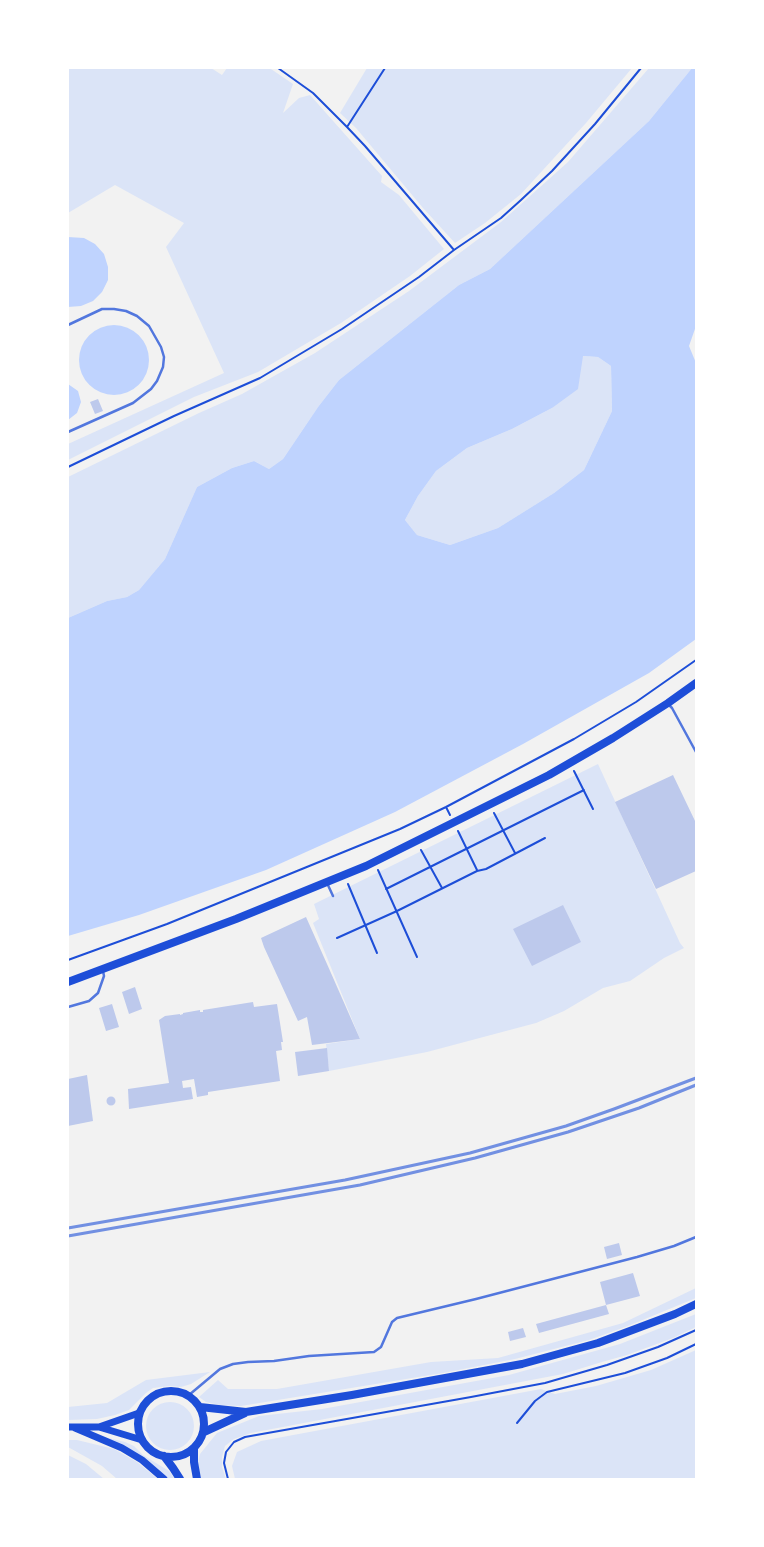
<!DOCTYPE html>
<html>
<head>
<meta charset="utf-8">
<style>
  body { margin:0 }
  #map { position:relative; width:764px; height:1547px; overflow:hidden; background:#f2f2f2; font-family:"Work Sans",sans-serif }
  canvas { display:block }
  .frame { position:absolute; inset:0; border:69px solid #fff; pointer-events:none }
</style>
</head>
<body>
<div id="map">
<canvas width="764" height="1547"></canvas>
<div class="frame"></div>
</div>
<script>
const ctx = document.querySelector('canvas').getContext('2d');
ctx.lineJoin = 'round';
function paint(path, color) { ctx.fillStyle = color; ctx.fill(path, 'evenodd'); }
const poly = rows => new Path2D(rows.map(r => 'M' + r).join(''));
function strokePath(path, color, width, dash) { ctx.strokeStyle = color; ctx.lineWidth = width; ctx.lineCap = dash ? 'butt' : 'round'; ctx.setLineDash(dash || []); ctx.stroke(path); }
paint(poly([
  [68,68,211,68,222,75,227,68,271,69,293,84,283,113,299,98,310,95,382,176,381,182,399,195,444,249,410,276,341,323,258,372,194,397,68,460,68,444,224,373,166,247,184,223,115,185,68,213],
  [367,68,632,68,586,123,521,194,485,223,455,243,423,208,356,128,340,113],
  [649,68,692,68,649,121,490,269,459,285,339,380,318,407,283,459,269,469,254,461,232,468,197,487,165,559,139,590,127,597,107,601,68,618,68,477,199,413,242,394,315,353,409,291,501,222,568,162],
  [582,356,598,357,611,366,612,411,584,470,554,493,498,528,450,545,417,535,405,520,418,496,436,471,467,448,512,429,552,408],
  [598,764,680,943,684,948,664,958,630,981,603,988,564,1011,536,1023,427,1052,329,1071,326,1044,360,1039,313,923,319,919,314,904],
  [696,1288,696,1298,628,1326,589,1340,515,1359,443,1373,241,1406,220,1405,206,1402,199,1397,218,1380,228,1389,277,1389,431,1362,498,1358,623,1323],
  [696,1314,696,1327,673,1338,627,1355,602,1362,563,1374,251,1433,234,1439,225,1446,222,1457,222,1467,226,1479,199,1479,198,1462,200,1454,217,1433,259,1416,322,1409,509,1375,620,1344],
  [696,1350,696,1479,235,1479,232,1466,237,1452,261,1441,541,1389,555,1394,596,1386,651,1370],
  [210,1372,191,1384,181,1387,170,1386,153,1388,146,1393,129,1410,115,1415,97,1419,68,1420,68,1407,107,1403,146,1380],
  '146 1426a24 24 0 1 1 48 0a24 24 0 1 1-48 0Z',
  [104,1437,125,1442,134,1446,143,1455,169,1471,175,1479,167,1479,154,1466],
  [68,1440,77,1440,114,1449,137,1462,158,1479,117,1479,102,1466,68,1447],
  [68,1455,86,1464,104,1479,68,1479]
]), '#dbe4f7');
paint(poly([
  [692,68,696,68,696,326,689,346,696,363,696,639,649,673,523,744,395,812,266,870,139,915,68,936,68,618,107,601,127,597,139,590,165,559,197,487,232,468,254,461,269,469,283,459,318,407,339,380,459,285,490,269,649,121],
  [583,356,598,357,611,366,612,411,584,470,554,493,498,528,450,545,417,535,405,520,418,496,436,471,467,448,512,429,552,408,578,389],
  [68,237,84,238,95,244,104,254,108,267,108,280,102,292,93,301,81,306,68,307],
  '79 360a35 35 0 1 1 70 0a35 35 0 1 1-70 0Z',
  [68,384,78,391,81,402,77,413,68,420]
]), '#bfd3fe');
paint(poly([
  [98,399,103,411,95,414,90,402],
  [673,775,696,823,696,871,656,889,615,802],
  [563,905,581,942,532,966,513,929],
  [306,917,327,964,360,1039,312,1045,307,1017,298,1021,264,947,261,938],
  [135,987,142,1009,129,1014,122,992],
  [253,1002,254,1007,277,1004,283,1042,281,1042,282,1050,276,1051,280,1081,208,1092,208,1095,197,1097,194,1079,182,1081,183,1088,191,1087,193,1099,129,1109,128,1089,169,1083,159,1020,165,1016,180,1014,180,1015,183,1014,183,1013,200,1010,200,1012,203,1012,203,1010],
  [112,1004,119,1027,106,1031,99,1008],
  [327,1048,329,1071,298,1076,295,1052],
  [87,1075,93,1121,68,1126,68,1079],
  '106.5 1101a4.5 4.5 0 1 1 9 0a4.5 4.5 0 1 1-9 0Z',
  [619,1243,622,1255,607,1259,604,1247],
  [633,1273,640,1296,606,1305,609,1314,539,1333,536,1324,606,1305,600,1282],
  [523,1328,526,1337,510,1341,508,1332]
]), '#bdc9ec');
strokePath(poly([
  [278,68,313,93,347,127,365,146,454,250],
  [347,127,385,68],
  [68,467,174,416,260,378,342,329,419,277,454,250,501,218,521,200,552,171,595,124,641,68],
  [574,771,593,809],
  [446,807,450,815],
  [494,813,515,853],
  [458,831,477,870],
  [421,850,442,888],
  [378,870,417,957],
  [348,884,377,953],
  [386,889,584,790],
  [337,938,397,911,477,871,486,869,545,838],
  [68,960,167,924,400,829,446,807,574,739,636,702,696,660],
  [517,1423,535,1401,547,1392,625,1373,667,1358,696,1344],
  [228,1479,224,1463,226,1452,234,1442,245,1437,471,1397,545,1383,607,1365,658,1347,696,1330]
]), '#1d4ed8', 2);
strokePath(poly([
  [68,325,102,309,114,309,126,311,137,316,149,326,161,347,164,357,163,367,157,381,151,389,133,403,68,432],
  [668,704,672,708,696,752],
  [327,883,333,896],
  [68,1007,89,1001,98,993,104,976,103,971],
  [189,1395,220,1369,233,1364,248,1362,274,1361,309,1356,374,1352,381,1347,392,1322,397,1318,476,1299,637,1257,674,1246,696,1237]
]), '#5277de', 2.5);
strokePath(poly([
  [68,1427,99,1427,142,1440],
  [99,1427,139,1413],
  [75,1428,122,1448,142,1460,164,1479]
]), '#1d4ed8', 7);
strokePath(poly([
  [68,982,236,919,366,866,549,775,613,738,668,703,696,683],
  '138 1424a33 33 0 1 1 66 0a33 33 0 1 1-66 0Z',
  [200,1407,246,1412,352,1395,522,1364,598,1343,675,1314,696,1304],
  [204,1432,245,1413],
  [194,1448,194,1462,197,1479],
  [164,1456,173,1468,180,1479]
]), '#1d4ed8', 8);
strokePath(poly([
  [68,1228,345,1180,470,1153,566,1126,614,1109,696,1078],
  [68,1236,360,1185,475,1158,568,1132,639,1108,696,1085]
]), '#7290e2', 3);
</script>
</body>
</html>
